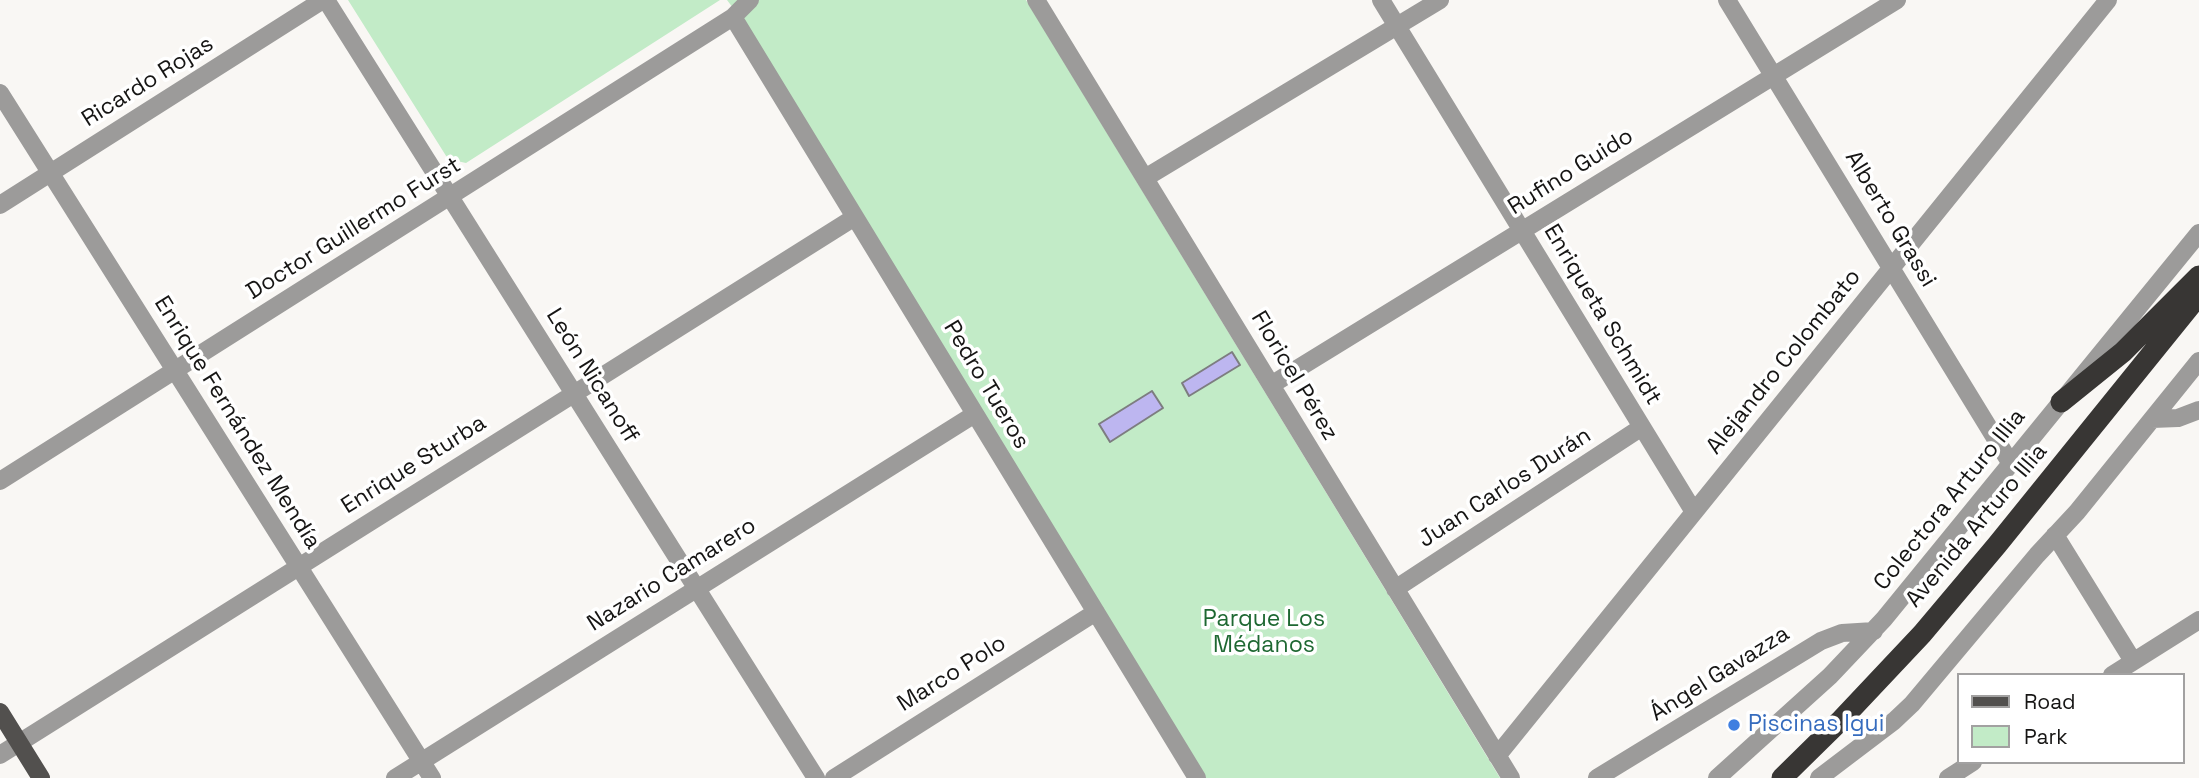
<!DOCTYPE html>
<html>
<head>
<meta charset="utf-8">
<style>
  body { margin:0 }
  #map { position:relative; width:2199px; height:778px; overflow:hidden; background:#f9f7f4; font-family:"Space Grotesk",sans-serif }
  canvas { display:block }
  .legend { position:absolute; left:1957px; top:673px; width:228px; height:91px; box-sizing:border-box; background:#fff; border:2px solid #a2a1a1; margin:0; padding:9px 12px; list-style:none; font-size:21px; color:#161514 }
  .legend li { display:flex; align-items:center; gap:14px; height:35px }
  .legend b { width:35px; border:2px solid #a2a1a1 }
</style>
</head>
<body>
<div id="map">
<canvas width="2199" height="778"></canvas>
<ul class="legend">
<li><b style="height:9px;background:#52504e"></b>Road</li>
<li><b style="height:19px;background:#c2ebc7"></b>Park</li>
</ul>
</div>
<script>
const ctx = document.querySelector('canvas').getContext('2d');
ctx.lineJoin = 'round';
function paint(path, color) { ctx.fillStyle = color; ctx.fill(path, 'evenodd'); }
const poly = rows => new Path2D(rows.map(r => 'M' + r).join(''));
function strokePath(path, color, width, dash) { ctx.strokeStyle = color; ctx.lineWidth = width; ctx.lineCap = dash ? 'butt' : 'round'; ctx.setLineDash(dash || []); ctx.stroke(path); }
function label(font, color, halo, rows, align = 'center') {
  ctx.font = font + ' "Space Grotesk",sans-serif'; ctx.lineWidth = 7; ctx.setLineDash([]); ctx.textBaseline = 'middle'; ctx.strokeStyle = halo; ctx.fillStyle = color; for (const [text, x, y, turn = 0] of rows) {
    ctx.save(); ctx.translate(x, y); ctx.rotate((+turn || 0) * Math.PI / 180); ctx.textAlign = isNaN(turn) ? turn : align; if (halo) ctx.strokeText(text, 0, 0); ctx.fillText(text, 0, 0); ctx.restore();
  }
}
paint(poly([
  [348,0,720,0,466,163,448,159],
  [727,0,1026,0,1500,778,1204,778,748,28]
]), '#c2ebc7');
const building = poly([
  [1232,352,1240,365,1189,396,1182,383,1232,352],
  [1152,391,1163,408,1110,442,1099,424,1152,391]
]);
paint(building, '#bdb6f0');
strokePath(building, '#7d7d80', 2);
strokePath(poly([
  [326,0,816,778],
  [1036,0,1511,778],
  [1381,0,1694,512],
  [1727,0,2011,464],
  [733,17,1197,778],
  [0,93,432,778],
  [1145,178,1440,0],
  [0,205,323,0],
  [1271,385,1897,0],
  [2152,419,2178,418,2199,410],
  [0,481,733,17,750,0],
  [2055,535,2133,661],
  [1395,589,1642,427],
  [2112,675,2199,620],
  [0,755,855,217],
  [1497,756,2108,0],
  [395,778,975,414],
  [834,778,1096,612],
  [1597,778,1821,641,1842,633,1874,631],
  [1717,778,1830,676,1884,619,2199,233],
  [1819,778,1894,721,1912,704,2037,555,2077,512,2199,361],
  [1948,778,1973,762]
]), '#9c9b9a', 18);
strokePath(poly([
  [0,712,41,778]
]), '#52504e', 18);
strokePath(poly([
  [2061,402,2123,352,2199,276],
  [1782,778,1841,720,1922,634,1997,545,2199,295]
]), '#383634', 21);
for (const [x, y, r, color] of [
  [1734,725,7,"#3f7fe0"]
]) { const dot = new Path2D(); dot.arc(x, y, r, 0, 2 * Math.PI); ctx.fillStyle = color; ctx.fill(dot); strokePath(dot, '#fff', 2.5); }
label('23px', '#161514', '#fff', [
  ["Ricardo Rojas",148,82,-32],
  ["Rufino Guido",1571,172,-32],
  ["Alberto Grassi",1890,219,59],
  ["Doctor Guillermo Furst",354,229,-32],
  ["Enriqueta Schmidt",1602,315,59],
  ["Alejandro Colombato",1784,362,-51],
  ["León Nicanoff",592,376,58],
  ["Floricel Pérez",1294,376,59],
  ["Pedro Tueros",986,385,59],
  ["Enrique Fernández Mendía",237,423,58],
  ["Enrique Sturba",414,465,-32],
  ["Juan Carlos Durán",1505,488,-33],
  ["Colectora Arturo Illia",1950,500,-51],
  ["Avenida Arturo Illia",1977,526,-50],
  ["Nazario Camarero",672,575,-32],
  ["Marco Polo",952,674,-32],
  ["Ángel Gavazza",1720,674,-32]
]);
label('23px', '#1e6832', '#fff', [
  ["Parque Los",1264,620],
  ["Médanos",1264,646]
]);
label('23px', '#366cbe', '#fff', [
  ["Piscinas Igui",1748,725]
], 'left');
</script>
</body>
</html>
